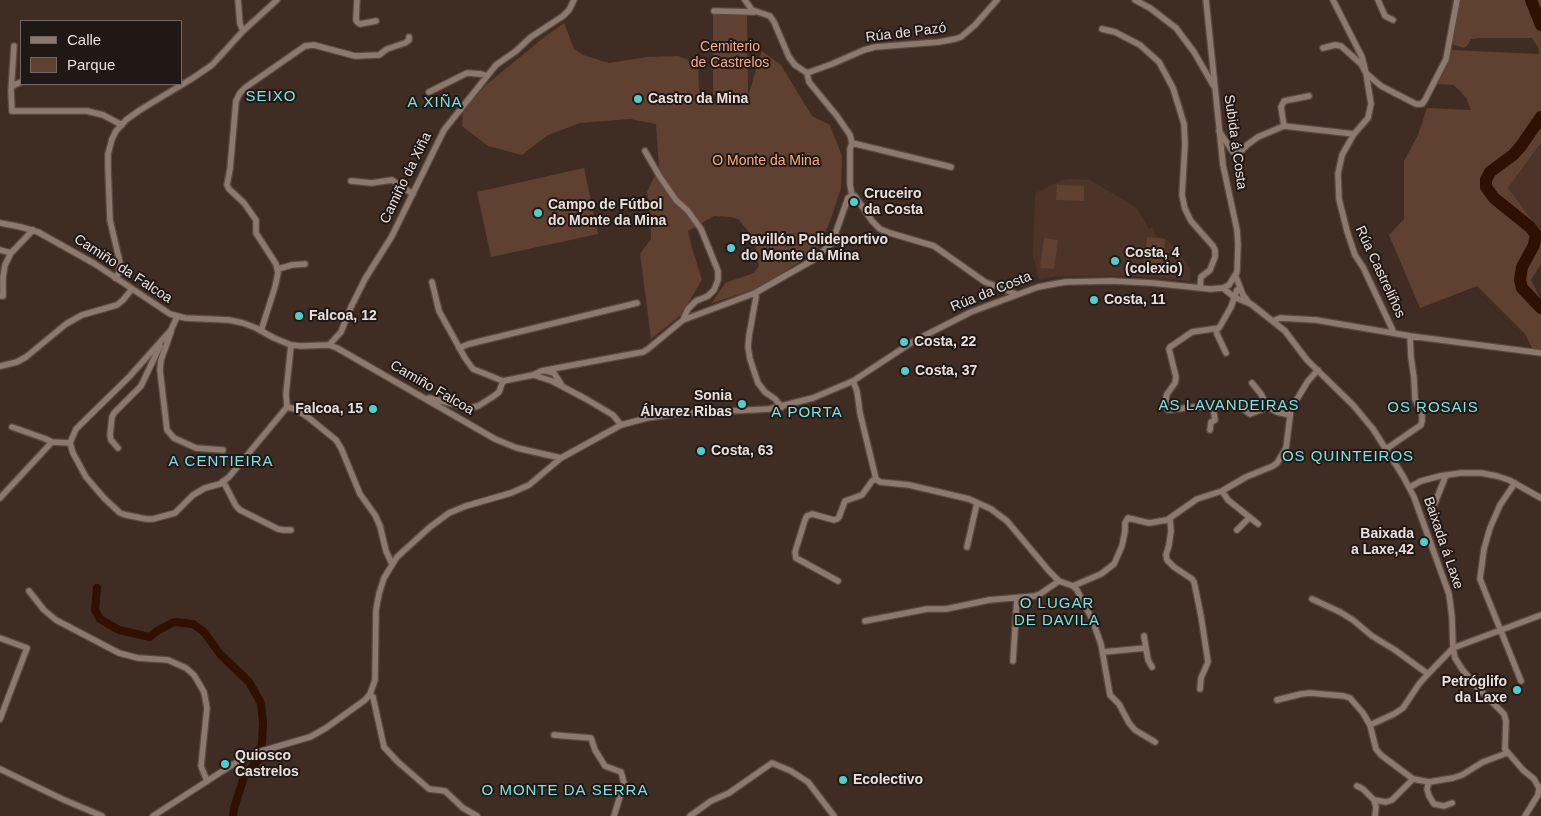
<!DOCTYPE html>
<html>
<head>
<meta charset="utf-8">
<style>
  body { margin:0 }
  #map { position:relative; width:1541px; height:816px; overflow:hidden; background:#3f2d24; font-family:Helvetica,sans-serif }
  canvas { display:block }
  .legend { position:absolute; left:20px; top:20px; width:162px; height:65px; box-sizing:border-box; background:#201814; border:1px solid #716863; margin:0; padding:6px 9px; list-style:none; font-size:15px; color:#ebdfda }
  .legend li { display:flex; align-items:center; gap:10px; height:25px }
  .legend b { width:25px; border:1px solid #716863 }
</style>
</head>
<body>
<div id="map">
<canvas width="1541" height="816"></canvas>
<ul class="legend">
<li><b style="height:6px;background:#8d786e"></b>Calle</li>
<li><b style="height:14px;background:#604030"></b>Parque</li>
</ul>
</div>
<script>
const ctx = document.querySelector('canvas').getContext('2d');
ctx.lineJoin = 'round';
function paint(path, color) { ctx.fillStyle = color; ctx.fill(path, 'evenodd'); }
const poly = rows => new Path2D(rows.map(r => 'M' + r).join(''));
function strokePath(path, color, width, dash) { ctx.strokeStyle = color; ctx.lineWidth = width; ctx.lineCap = dash ? 'butt' : 'round'; ctx.setLineDash(dash || []); ctx.stroke(path); }
function label(font, color, halo, rows, align = 'center') {
  ctx.font = font + ' Helvetica,sans-serif'; ctx.lineWidth = 4; ctx.setLineDash([]); ctx.textBaseline = 'middle'; ctx.strokeStyle = halo; ctx.fillStyle = color; for (const [text, x, y, turn = 0] of rows) {
    ctx.save(); ctx.translate(x, y); ctx.rotate((+turn || 0) * Math.PI / 180); ctx.textAlign = isNaN(turn) ? turn : align; if (halo) ctx.strokeText(text, 0, 0); ctx.fillText(text, 0, 0); ctx.restore();
  }
}
paint(poly([
  [1541,144,1541,232,1508,188],
  [1070,179,1090,180,1137,208,1149,229,1153,227,1156,236,1167,240,1190,267,1190,281,1138,276,1060,276,1039,279,1033,256,1035,193,1060,181]
]), '#4c3429');
paint(poly([
  [1460,0,1541,0,1541,143,1508,188,1541,232,1541,264,1531,280,1541,300,1541,350,1533,350,1525,334,1477,286,1420,308,1389,235,1404,219,1404,161,1418,135,1427,108,1471,110,1466,98,1460,91,1453,85,1437,84,1447,66,1451,50,1539,54,1539,49,1532,38,1481,38,1471,39,1467,46,1464,48,1454,45,1452,40,1453,29],
  [713,14,747,14,748,94,749,93,762,51,781,65,812,116,830,125,842,156,841,188,830,221,818,248,792,267,755,289,712,303,725,283,754,273,759,266,754,238,738,219,731,217,714,216,688,231,692,248,702,280,681,315,651,339,640,254,651,239,650,211,647,192,659,167,656,124,630,119,580,123,548,135,522,155,488,146,462,126,463,111,487,84,542,39,564,23,574,49,583,55,609,63,647,57,678,56,698,64,699,90,718,103,743,100,747,95,713,95],
  [584,168,598,234,491,257,477,192],
  [1057,185,1084,186,1084,201,1056,200],
  [1147,237,1165,239,1162,275,1143,273],
  [1044,238,1058,240,1054,269,1040,268]
]), '#604030');
strokePath(poly([
  [97,588,95,610,100,619,119,630,150,637,157,631,174,622,193,624,204,632,220,654,249,682,261,703,263,723,262,743,258,760,244,777,234,808,233,816]
]), '#2f1001', 8);
strokePath(poly([
  [1531,0,1541,25],
  [1541,117,1521,146,1513,155,1490,172,1486,180,1486,187,1494,198,1530,227,1536,235,1534,245,1522,267,1520,280,1522,288,1541,308]
]), '#2f1001', 12);
const street = poly([
  [238,0,240,24,243,31],
  [357,0,356,20,357,22,360,24,376,21],
  [745,0,752,10,770,16,774,22,789,57,795,65,807,73],
  [1135,0,1150,8,1176,28,1194,52,1213,85],
  [1333,0,1362,57,1366,73,1371,104,1368,118,1354,134,1342,155,1338,174,1339,199,1347,231,1355,255,1363,267,1394,333],
  [1378,0,1385,16,1393,20],
  [714,11,754,12],
  [1102,29,1115,32,1140,45,1159,62,1173,88,1184,124,1185,144,1182,195,1185,209,1191,221,1213,246,1215,250,1215,257,1210,270,1201,277,1200,288],
  [14,46,11,91,12,111,87,111,103,115,122,125],
  [1323,48,1335,45,1341,46,1361,64,1366,73,1381,86,1416,104,1422,104,1425,100,1446,59,1457,0],
  [807,73,809,82,837,116,850,135,852,143,850,149,850,185,852,195,855,196,872,221,880,229,890,233,934,246,985,282,1016,294],
  [807,73,832,64,864,50,875,47,939,42,955,39,961,37,975,25,997,0],
  [12,86,21,82],
  [429,92,467,73,481,74,487,76],
  [1284,126,1281,107,1284,101,1309,96],
  [1219,131,1233,152,1236,152,1241,151,1247,145,1258,137,1284,126,1354,134],
  [852,143,951,167],
  [645,151,660,177,676,200,688,211,701,229,718,271,718,280,714,290,708,296,696,301,688,309,683,320],
  [351,181,372,183,392,180,413,194],
  [0,223,21,227,38,232,95,264,170,314,185,318,229,320,243,323,256,328,274,338,291,345,301,346,329,345,337,348,495,439,517,448,561,458],
  [0,250,11,253],
  [278,269,292,265,305,264],
  [1236,277,1243,295,1249,303],
  [115,278,119,273,120,263,110,220,108,168,108,154,112,139,116,131,126,120,140,110,193,78,212,65,243,31,277,0],
  [432,282,439,311,465,358,473,369,503,381,533,375,541,371,643,352,648,349,683,320,755,293,813,260,832,243,848,198,852,195],
  [1223,288,1234,297,1251,304,1285,331,1307,360,1353,405,1373,429,1403,476,1414,497,1449,594,1452,617,1453,648,1455,658,1462,669,1476,686,1504,714,1506,721,1505,749,1523,770,1534,779,1539,788,1538,795,1525,816],
  [755,293,756,297,749,336,748,347,750,359,758,383,765,392,775,399,782,407],
  [0,296,3,296,3,277,5,265,11,253,33,230],
  [177,317,171,330,129,377,76,429,70,443,73,453,86,477,104,498,120,513,126,515,146,519,153,519,175,513,193,495,205,488,220,484,229,477,287,407,286,394,291,345],
  [1273,321,1280,318,1316,320,1410,336,1541,353],
  [1216,329,1217,334,1226,353],
  [261,331,275,287,278,273,276,264,256,233,256,220,244,203,229,189,227,185,230,169,236,101,240,93,246,87,305,46,314,45,355,56,379,55,387,49,405,43,409,40,409,37],
  [171,332,161,360,160,370,167,430,174,438,196,448,223,450],
  [329,345,341,332,351,307,365,279,392,236,444,130,496,65,516,51,531,37,563,16,569,10,574,0],
  [459,348,469,344,637,303],
  [1,366,17,362,26,357,66,324,82,315,117,305,123,300,132,289],
  [547,371,554,373,561,384],
  [533,375,552,381,586,399,613,415,621,425],
  [853,381,857,391,860,413,876,479,880,482,909,485,969,499,991,509,1007,521,1049,571,1059,581,1073,586,1077,590,1092,619,1101,644,1110,695,1119,704,1129,723,1135,730,1155,742],
  [1252,383,1261,394,1268,407,1277,412,1290,415],
  [429,398,470,408,478,406,494,396,499,392,503,381],
  [287,407,295,409,309,418,336,440,341,448,360,494,375,515,380,526,386,551,392,564],
  [1243,409,1250,414,1268,407],
  [12,427,46,439,52,442],
  [1210,430,1211,422,1215,420,1213,407,1194,407,1168,410,1166,398,1167,394,1175,383,1176,377,1169,349,1170,347,1192,332,1219,328,1231,307,1237,290],
  [118,448,111,440,110,435,112,417,114,413,141,386,160,346],
  [1386,449,1421,425,1422,421,1422,415,1415,399,1414,378,1411,357,1410,336],
  [223,481,236,506,240,510,278,529,283,530,291,530],
  [1515,483,1500,505,1490,528,1484,549,1480,579,1521,681],
  [1410,487,1421,481,1440,476,1461,473,1481,473,1497,476,1509,480,1541,498],
  [1222,491,1228,500,1258,524],
  [0,498,52,442,70,443],
  [1435,503,1446,475],
  [1170,519,1171,531,1169,545,1166,555,1167,560,1174,567,1192,579,1194,582,1201,616,1208,662,1201,678,1200,689],
  [1237,530,1249,518],
  [967,547,977,503],
  [838,581,796,558,795,552,805,520,807,516,812,514,834,520,837,519,839,517,845,501,862,495,872,481,876,479],
  [1073,586,1101,574,1114,564,1122,546,1125,531,1125,523,1128,518,1149,523,1167,520,1197,499,1222,491,1246,477,1273,466,1277,463,1286,448,1291,409,1308,381,1318,370],
  [29,591,44,610,56,620,119,653,138,658,168,660,186,668,194,675,204,692,207,708,201,766,207,781],
  [1312,599,1340,612,1353,620,1372,636,1395,650,1428,674,1453,648,1541,615],
  [865,621,927,609,946,609,989,600,1035,596,1040,594,1059,581],
  [1144,636,1148,660,1152,667],
  [0,638,27,648,0,719],
  [1103,652,1146,648],
  [1013,661,1017,598],
  [370,694,373,697,384,747,398,762,429,789,445,791,463,808,477,816],
  [1277,700,1301,694,1310,693,1344,696,1350,698,1363,713,1370,725,1376,749,1381,755,1413,779,1429,782,1453,778,1462,775,1483,762,1507,753],
  [1370,725,1394,714,1403,708,1419,684,1428,674],
  [554,735,591,738,595,750,605,766,621,772,624,783,614,816],
  [0,769,62,799,102,816],
  [1429,782,1427,789,1429,796,1434,804,1444,806,1452,803],
  [1357,786,1363,789,1374,800,1386,802,1392,800,1413,779],
  [1374,800,1376,807,1375,816],
  [153,816,232,765,255,753,310,737,326,728,365,700,370,694,375,680,376,610,379,594,384,578,397,557,430,527,449,513,466,506,511,493,529,485,561,458,621,425,647,418,674,414,769,409,813,398,853,381,914,341,971,312,1038,287,1065,282,1112,281,1153,283,1210,289,1223,288,1229,285,1237,272,1238,244,1237,230,1223,165,1206,0],
  [690,816,711,801,729,793,772,763,791,771,808,782,834,816]
]);
strokePath(street, '#584a42', 8);
strokePath(street, '#8d786e', 5.5);
for (const [x, y, r, color] of [
  [638,99,5,"#52cdcf"],
  [854,202,5,"#52cdcf"],
  [538,213,5,"#52cdcf"],
  [731,248,5,"#52cdcf"],
  [1115,261,5,"#52cdcf"],
  [1094,300,5,"#52cdcf"],
  [299,316,5,"#52cdcf"],
  [904,342,5,"#52cdcf"],
  [905,371,5,"#52cdcf"],
  [742,404,5,"#52cdcf"],
  [373,409,5,"#52cdcf"],
  [701,451,5,"#52cdcf"],
  [1424,542,5,"#52cdcf"],
  [1517,690,5,"#52cdcf"],
  [225,764,5,"#52cdcf"],
  [843,780,5,"#52cdcf"]
]) { const dot = new Path2D(); dot.arc(x, y, r, 0, 2 * Math.PI); ctx.fillStyle = color; ctx.fill(dot); strokePath(dot, '#201814', 2); }
label('14px', '#ebdfda', '#201814', [
  ["Rúa de Pazó",906,33,-7],
  ["Subida á Costa",1235,142,82],
  ["Camiño da Xiña",406,178,-64],
  ["Camiño da Falcoa",123,269,33],
  ["Rúa Castreliños",1380,272,65],
  ["Rúa da Costa",991,292,-22],
  ["Camiño Falcoa",432,388,30],
  ["Baixada á Laxe",1443,543,71]
]);
label('14px', '#f7ab86', '#201814', [
  ["Cemiterio",730,47],
  ["de Castrelos",730,63],
  ["O Monte da Mina",766,161]
]);
label('bold 14px', '#ebdfda', '#201814', [
  ["Castro da Mina",648,99],
  ["Cruceiro",864,194],
  ["da Costa",864,210],
  ["Campo de Fútbol",548,205],
  ["do Monte da Mina",548,221],
  ["Pavillón Polideportivo",741,240],
  ["do Monte da Mina",741,256],
  ["Costa, 4",1125,253],
  ["(colexio)",1125,269],
  ["Costa, 11",1104,300],
  ["Falcoa, 12",309,316],
  ["Costa, 22",914,342],
  ["Costa, 37",915,371],
  ["Sonia",732,396,"right"],
  ["Álvarez Ribas",732,412,"right"],
  ["Falcoa, 15",363,409,"right"],
  ["Costa, 63",711,451],
  ["Baixada",1414,534,"right"],
  ["a Laxe,42",1414,550,"right"],
  ["Petróglifo",1507,682,"right"],
  ["da Laxe",1507,698,"right"],
  ["Quiosco",235,756],
  ["Castrelos",235,772],
  ["Ecolectivo",853,780]
], 'left');
ctx.letterSpacing = '1px';
label('15px', '#77e4e6', '#201814', [
  ["SEIXO",271,97],
  ["A XIÑA",435,103],
  ["AS LAVANDEIRAS",1229,406],
  ["OS ROSAIS",1433,408],
  ["A PORTA",807,413],
  ["OS QUINTEIROS",1348,457],
  ["A CENTIEIRA",221,462],
  ["O LUGAR",1057,604],
  ["DE DAVILA",1057,621],
  ["O MONTE DA SERRA",565,791]
]);
ctx.letterSpacing = '0px';
</script>
</body>
</html>
